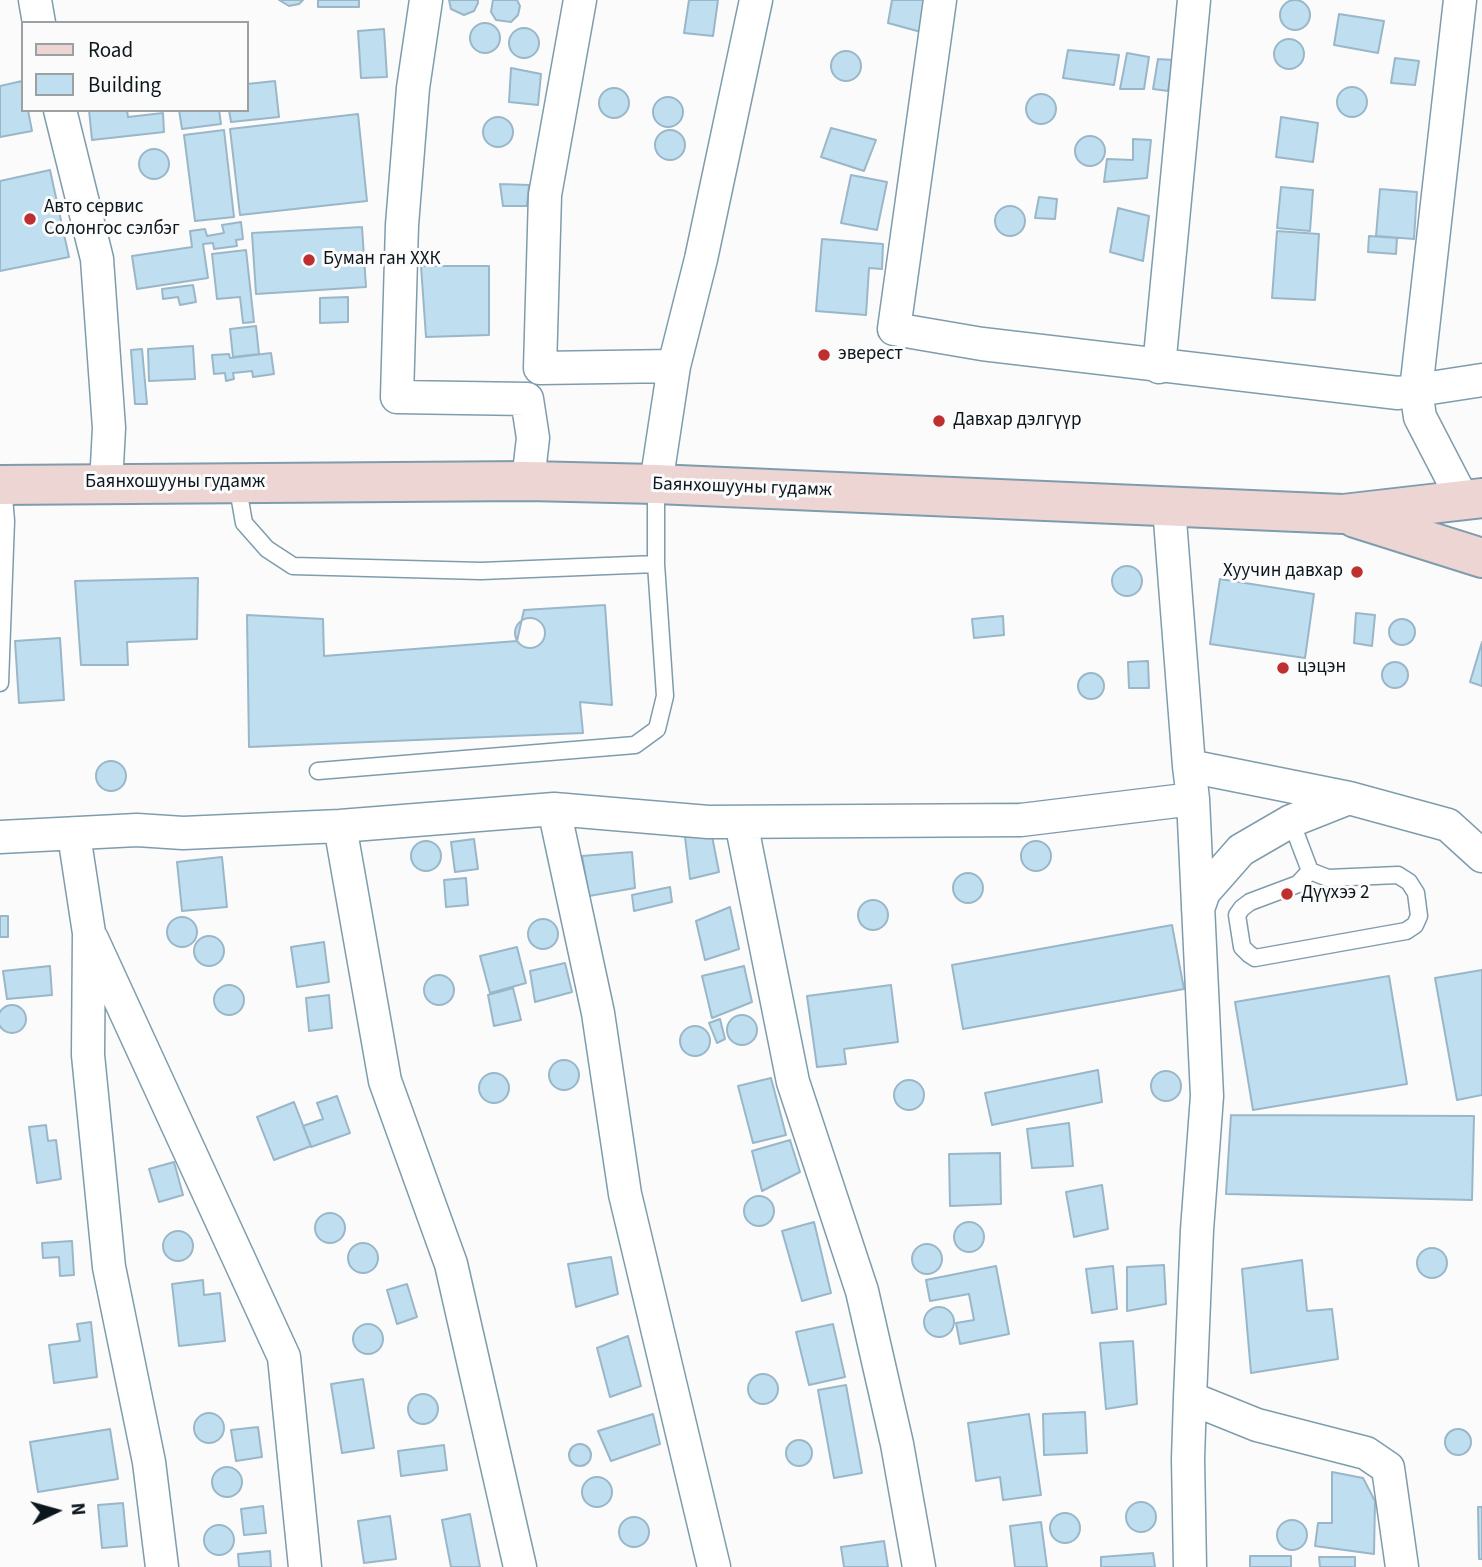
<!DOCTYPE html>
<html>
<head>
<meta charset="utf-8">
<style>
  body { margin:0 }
  #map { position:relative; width:1482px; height:1567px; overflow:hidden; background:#fbfbfb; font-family:"Source Sans 3",sans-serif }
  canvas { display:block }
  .legend { position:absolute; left:21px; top:21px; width:228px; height:91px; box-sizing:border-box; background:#fbfbfb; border:2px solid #9ba0a2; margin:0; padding:9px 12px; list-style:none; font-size:21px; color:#0c171d }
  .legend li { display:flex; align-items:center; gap:14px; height:35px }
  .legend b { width:35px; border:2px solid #9ba0a2 }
  .north { position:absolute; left:21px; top:1476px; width:70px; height:70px; -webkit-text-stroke:5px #fbfbfb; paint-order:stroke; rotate:85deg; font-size:19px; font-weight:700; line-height:28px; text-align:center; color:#0c171d }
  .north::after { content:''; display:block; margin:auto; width:24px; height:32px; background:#0c171d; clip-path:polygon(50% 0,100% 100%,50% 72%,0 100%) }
</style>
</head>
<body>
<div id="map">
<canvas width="1482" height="1567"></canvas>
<ul class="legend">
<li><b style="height:9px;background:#ecd5d3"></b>Road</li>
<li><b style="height:19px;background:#bfdeef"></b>Building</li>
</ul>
<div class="north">N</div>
</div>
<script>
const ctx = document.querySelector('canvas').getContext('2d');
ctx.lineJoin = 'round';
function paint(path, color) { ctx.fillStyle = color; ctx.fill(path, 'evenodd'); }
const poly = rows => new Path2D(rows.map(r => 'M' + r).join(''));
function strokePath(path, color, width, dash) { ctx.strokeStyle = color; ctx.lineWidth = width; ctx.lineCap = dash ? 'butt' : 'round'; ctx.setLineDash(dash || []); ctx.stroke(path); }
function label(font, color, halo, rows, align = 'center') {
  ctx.font = font + ' "Source Sans 3",sans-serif'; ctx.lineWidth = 6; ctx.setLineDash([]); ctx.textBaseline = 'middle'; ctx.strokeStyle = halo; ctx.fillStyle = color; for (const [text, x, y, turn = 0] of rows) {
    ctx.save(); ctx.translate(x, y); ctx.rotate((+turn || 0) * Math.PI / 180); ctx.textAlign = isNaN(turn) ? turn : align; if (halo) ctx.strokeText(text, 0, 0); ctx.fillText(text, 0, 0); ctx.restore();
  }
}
const building = poly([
  [279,0,303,0,299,4,289,6,279,0],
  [318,0,359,0,359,7,318,7,318,0],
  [449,0,478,0,478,3,474,11,464,15,451,9,449,0],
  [493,0,517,0,520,6,518,15,511,22,496,20,491,12,493,0],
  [689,0,718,0,713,36,684,33,689,0],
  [892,0,926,0,921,32,888,23,892,0],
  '1280 15a15 15 0 1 1 30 0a15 15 0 1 1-30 0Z',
  [1339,14,1384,21,1378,53,1334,45,1339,14],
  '470 38a15 15 0 1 1 30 0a15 15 0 1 1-30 0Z',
  '509 43a15 15 0 1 1 30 0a15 15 0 1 1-30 0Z',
  [384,29,387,77,361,78,358,31,384,29],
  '1274 54a15 15 0 1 1 30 0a15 15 0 1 1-30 0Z',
  [1068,50,1119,55,1114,85,1063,78,1068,50],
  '831 66a15 15 0 1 1 30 0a15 15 0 1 1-30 0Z',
  [1127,53,1149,57,1144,89,1120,89,1127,53],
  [1395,58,1419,61,1415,85,1391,83,1395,58],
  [1158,59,1173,60,1168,91,1153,89,1158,59],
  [511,68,541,74,538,105,509,102,511,68],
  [22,81,23,110,28,110,32,131,0,137,0,86,22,81],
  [275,81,279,117,231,122,229,110,247,110,247,84,275,81],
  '1337 102a15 15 0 1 1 30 0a15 15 0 1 1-30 0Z',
  '599 103a15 15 0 1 1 30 0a15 15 0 1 1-30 0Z',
  '1026 109a15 15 0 1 1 30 0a15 15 0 1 1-30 0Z',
  '653 112a15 15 0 1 1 30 0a15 15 0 1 1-30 0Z',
  [89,110,127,110,128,117,163,113,164,132,92,140,89,110],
  [179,110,219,110,221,124,182,129,179,110],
  [358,114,367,201,240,215,230,129,358,114],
  [1281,117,1318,123,1313,162,1276,157,1281,117],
  '483 132a15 15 0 1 1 30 0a15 15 0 1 1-30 0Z',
  [831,128,876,140,864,171,821,157,831,128],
  [224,130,234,217,195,221,184,135,224,130],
  '655 145a15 15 0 1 1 30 0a15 15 0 1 1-30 0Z',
  '1075 151a15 15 0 1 1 30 0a15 15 0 1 1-30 0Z',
  [1133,139,1151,140,1147,178,1104,182,1107,159,1133,160,1133,139],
  '139 164a15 15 0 1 1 30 0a15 15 0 1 1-30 0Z',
  [50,170,69,257,0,271,0,181,50,170],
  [851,175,887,182,877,230,841,223,851,175],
  [500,184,529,185,527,206,503,206,500,184],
  [1281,187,1313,190,1310,231,1277,228,1281,187],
  [1380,189,1417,192,1414,239,1376,236,1380,189],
  [1039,197,1057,199,1055,219,1035,218,1039,197],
  '995 221a15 15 0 1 1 30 0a15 15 0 1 1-30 0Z',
  [1118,208,1149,216,1143,261,1110,252,1118,208],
  [241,222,243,239,236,240,237,246,214,249,213,243,203,244,208,278,137,289,132,256,192,247,190,231,205,229,207,236,224,233,222,225,241,222],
  [362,227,366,287,256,294,252,233,362,227],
  [1277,231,1319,234,1315,300,1272,298,1277,231],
  [1369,236,1397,238,1396,254,1368,252,1369,236],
  [822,239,883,244,882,269,869,268,866,315,816,311,822,239],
  [246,250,254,322,243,323,240,297,217,299,212,254,246,250],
  [421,266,489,266,489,335,426,337,421,266],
  [193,285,196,302,180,305,178,297,163,299,162,289,193,285],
  [348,297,348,322,320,323,320,298,348,297],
  [256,326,259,354,233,357,230,329,256,326],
  [193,346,195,379,149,381,148,349,193,346],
  [142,349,147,404,135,404,131,350,142,349],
  [271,353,274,374,253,377,252,371,233,373,234,379,226,381,225,373,214,374,212,355,229,354,230,358,271,353],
  '1112 581a15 15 0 1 1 30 0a15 15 0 1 1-30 0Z',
  [198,578,197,639,127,642,128,665,81,665,75,581,198,578],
  [1220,579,1314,594,1305,658,1210,644,1220,579],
  [605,605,612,705,580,702,583,733,249,747,247,615,323,619,324,656,517,641,524,610,605,605],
  [1356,613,1375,615,1372,646,1354,643,1356,613],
  [1003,616,1004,635,974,638,972,619,1003,616],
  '515 633a15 15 0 1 1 30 0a15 15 0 1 1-30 0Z',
  '1389 632a13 13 0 1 1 26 0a13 13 0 1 1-26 0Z',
  [60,638,64,700,19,703,15,641,60,638],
  [1482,642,1482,686,1470,682,1482,642],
  [1148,661,1149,688,1129,688,1128,662,1148,661],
  '1382 675a13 13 0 1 1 26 0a13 13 0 1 1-26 0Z',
  '1078 686a13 13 0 1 1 26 0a13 13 0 1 1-26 0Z',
  '96 776a15 15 0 1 1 30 0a15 15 0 1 1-30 0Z',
  [712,836,719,872,690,879,685,837,712,836],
  [474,839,478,869,455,872,451,842,474,839],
  '411 856a15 15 0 1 1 30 0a15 15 0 1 1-30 0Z',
  '1021 856a15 15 0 1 1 30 0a15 15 0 1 1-30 0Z',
  [632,852,635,888,589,896,582,856,632,852],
  [222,857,227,907,182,911,177,862,222,857],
  '953 888a15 15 0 1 1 30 0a15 15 0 1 1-30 0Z',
  [466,878,468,905,446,907,444,880,466,878],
  [670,887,672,902,634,911,632,895,670,887],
  '858 915a15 15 0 1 1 30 0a15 15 0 1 1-30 0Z',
  [730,907,739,949,705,960,696,921,730,907],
  [0,916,8,916,8,937,0,937,0,916],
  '167 932a15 15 0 1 1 30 0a15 15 0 1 1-30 0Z',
  '528 934a15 15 0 1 1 30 0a15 15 0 1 1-30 0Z',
  [1172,925,1184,989,963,1029,952,965,1172,925],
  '194 951a15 15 0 1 1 30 0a15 15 0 1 1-30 0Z',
  [324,942,329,982,297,987,291,947,324,942],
  [517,947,526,983,490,993,480,956,517,947],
  [565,963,572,992,535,1002,530,971,565,963],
  [50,966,52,995,7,999,3,971,50,966],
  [744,966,752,1002,712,1018,702,976,744,966],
  [1482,970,1482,1095,1457,1100,1435,978,1482,970],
  '424 990a15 15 0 1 1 30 0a15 15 0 1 1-30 0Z',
  [1389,976,1407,1084,1253,1110,1235,1002,1389,976],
  [891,985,898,1042,844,1049,846,1064,817,1067,807,996,891,985],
  '214 1000a15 15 0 1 1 30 0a15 15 0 1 1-30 0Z',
  [513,988,521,1020,494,1026,488,995,513,988],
  [329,995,332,1028,309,1031,306,998,329,995],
  '-2 1019a14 14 0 1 1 28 0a14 14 0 1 1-28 0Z',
  '727 1030a15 15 0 1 1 30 0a15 15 0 1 1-30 0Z',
  [720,1019,725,1039,717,1043,709,1023,720,1019],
  '680 1041a15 15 0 1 1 30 0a15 15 0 1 1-30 0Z',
  '549 1075a15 15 0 1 1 30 0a15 15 0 1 1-30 0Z',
  [1098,1070,1102,1102,992,1125,985,1093,1098,1070],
  '1151 1086a15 15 0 1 1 30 0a15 15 0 1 1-30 0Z',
  '479 1088a15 15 0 1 1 30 0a15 15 0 1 1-30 0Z',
  [771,1078,786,1135,753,1143,738,1086,771,1078],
  '894 1095a15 15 0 1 1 30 0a15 15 0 1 1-30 0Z',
  [337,1096,350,1133,311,1147,303,1126,323,1119,317,1103,337,1096],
  [294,1102,311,1146,274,1160,257,1117,294,1102],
  [1231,1115,1474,1116,1472,1200,1226,1194,1231,1115],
  [1069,1123,1073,1166,1032,1168,1027,1129,1069,1123],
  [46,1125,48,1141,56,1140,61,1179,37,1183,29,1127,46,1125],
  [790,1140,800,1172,762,1191,752,1151,790,1140],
  [1000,1153,1001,1204,950,1206,949,1154,1000,1153],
  [174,1162,183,1195,159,1202,149,1169,174,1162],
  [1102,1185,1108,1229,1074,1237,1066,1192,1102,1185],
  '744 1211a15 15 0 1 1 30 0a15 15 0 1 1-30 0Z',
  '315 1228a15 15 0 1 1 30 0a15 15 0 1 1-30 0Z',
  [814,1222,831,1293,802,1301,782,1231,814,1222],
  '954 1237a15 15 0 1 1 30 0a15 15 0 1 1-30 0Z',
  '163 1246a15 15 0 1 1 30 0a15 15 0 1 1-30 0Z',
  [72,1241,74,1275,60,1276,59,1257,43,1258,42,1243,72,1241],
  '348 1258a15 15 0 1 1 30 0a15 15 0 1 1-30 0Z',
  '912 1259a15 15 0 1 1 30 0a15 15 0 1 1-30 0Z',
  '1417 1263a15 15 0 1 1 30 0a15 15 0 1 1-30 0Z',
  [611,1257,618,1294,576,1307,568,1264,611,1257],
  [1302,1260,1307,1311,1332,1309,1338,1359,1251,1373,1242,1269,1302,1260],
  [1164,1265,1166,1304,1127,1311,1127,1267,1164,1265],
  [996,1266,1009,1334,960,1344,956,1323,974,1320,969,1294,930,1301,926,1280,996,1266],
  [1113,1266,1117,1309,1092,1313,1086,1269,1113,1266],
  [203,1280,204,1295,220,1293,225,1341,179,1346,172,1284,203,1280],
  [407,1284,417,1317,397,1324,387,1290,407,1284],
  '924 1322a15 15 0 1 1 30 0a15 15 0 1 1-30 0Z',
  [91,1322,97,1377,54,1383,49,1345,80,1341,77,1324,91,1322],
  [833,1324,845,1377,809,1385,796,1332,833,1324],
  '353 1339a15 15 0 1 1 30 0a15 15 0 1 1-30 0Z',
  [628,1336,641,1386,610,1397,597,1348,628,1336],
  [1133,1341,1137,1404,1106,1409,1100,1343,1133,1341],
  '748 1389a15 15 0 1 1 30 0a15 15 0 1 1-30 0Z',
  [363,1379,374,1448,342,1453,331,1384,363,1379],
  [846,1385,862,1473,834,1478,818,1390,846,1385],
  '408 1409a15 15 0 1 1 30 0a15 15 0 1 1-30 0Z',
  [1085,1412,1087,1453,1044,1455,1043,1414,1085,1412],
  '194 1428a15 15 0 1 1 30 0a15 15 0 1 1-30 0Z',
  [653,1414,660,1444,611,1461,598,1431,653,1414],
  [1029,1414,1041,1495,1003,1500,1000,1477,976,1481,968,1423,1029,1414],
  [258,1427,262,1457,236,1461,231,1430,258,1427],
  '1445 1442a13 13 0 1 1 26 0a13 13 0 1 1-26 0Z',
  [110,1429,118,1479,38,1492,30,1442,110,1429],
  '786 1453a13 13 0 1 1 26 0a13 13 0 1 1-26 0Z',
  '569 1455a11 11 0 1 1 22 0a11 11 0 1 1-22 0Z',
  [444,1445,447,1470,401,1476,398,1451,444,1445],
  '212 1482a15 15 0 1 1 30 0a15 15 0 1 1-30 0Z',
  [1332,1472,1363,1478,1375,1501,1374,1554,1315,1546,1318,1523,1332,1523,1332,1472],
  '582 1492a15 15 0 1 1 30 0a15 15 0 1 1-30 0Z',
  '1126 1517a15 15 0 1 1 30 0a15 15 0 1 1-30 0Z',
  [123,1503,127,1546,102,1548,98,1505,123,1503],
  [263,1506,266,1533,244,1535,241,1509,263,1506],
  [1478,1507,1482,1507,1482,1559,1479,1559,1478,1507],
  '1050 1528a15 15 0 1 1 30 0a15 15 0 1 1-30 0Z',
  [470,1514,480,1567,451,1567,442,1520,470,1514],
  [390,1516,396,1559,364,1563,358,1521,390,1516],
  '619 1532a15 15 0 1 1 30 0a15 15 0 1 1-30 0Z',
  '1277 1535a15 15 0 1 1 30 0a15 15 0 1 1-30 0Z',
  [1041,1522,1047,1567,1015,1567,1010,1526,1041,1522],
  '204 1540a15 15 0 1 1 30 0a15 15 0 1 1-30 0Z',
  [884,1541,888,1567,844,1567,841,1547,884,1541],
  [270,1551,271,1567,239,1567,238,1554,270,1551],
  [1153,1553,1155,1567,1101,1567,1101,1557,1153,1553],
  [1250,1556,1291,1556,1291,1567,1250,1567,1250,1556],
  [1319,1557,1355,1557,1355,1567,1320,1567,1319,1557]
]);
paint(building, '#bfdeef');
strokePath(building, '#99b7c8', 2);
const lane = poly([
  [237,483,244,523,267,549,293,566,481,571,656,564,656,484],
  [0,683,6,521,3,485],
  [318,771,635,745,657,729,665,696,656,564],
  [1291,821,1310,871,1328,878,1398,875,1409,882,1416,893,1419,916,1415,925,1406,931,1255,958,1249,954,1242,947,1237,915,1242,908,1250,902,1298,884,1310,871]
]);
const street = poly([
  [35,0,39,23],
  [426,0,413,88,402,225,397,397,527,399,533,438,528,481],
  [580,0,545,195,540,368,674,366],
  [940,0,894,329,982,344,1398,393,1482,380],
  [1460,0,1416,390,1420,417,1463,500],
  [60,110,97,259,109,428,106,484],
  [1159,367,1194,0],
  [656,484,674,366,701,259,756,0],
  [1169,507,1189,766,1349,798,1448,825,1482,856],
  [554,809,598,1013,625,1194,714,1567],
  [741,822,793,1082,862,1291,897,1444,919,1567],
  [340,826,385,1081,451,1264,520,1567],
  [74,835,89,933,88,1055,109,1267,149,1462,162,1567],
  [0,837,137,830,183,833,340,826,554,809,708,822,1021,820,1193,799,1189,766],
  [1198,909,1204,892,1241,850,1291,821,1349,798],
  [92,939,284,1357,305,1567],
  [1190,1398,1257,1425,1366,1453,1388,1468,1402,1567],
  [1190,1567,1188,1459,1190,1398,1197,1230,1207,1096,1193,799]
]);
const secondary = poly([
  [0,485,528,481,656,484,1343,514,1482,498],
  [1355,518,1482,558]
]);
strokePath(lane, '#7f9cac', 19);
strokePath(street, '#7f9cac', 35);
strokePath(secondary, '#7f9cac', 42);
strokePath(lane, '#fff', 16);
strokePath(street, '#fff', 32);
strokePath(secondary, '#ecd5d3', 38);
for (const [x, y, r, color] of [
  [30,219,7,"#be2f30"],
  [309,260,7,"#be2f30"],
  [824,355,7,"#be2f30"],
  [939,421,7,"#be2f30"],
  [1357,572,7,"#be2f30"],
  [1283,668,7,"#be2f30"],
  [1287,894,7,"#be2f30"]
]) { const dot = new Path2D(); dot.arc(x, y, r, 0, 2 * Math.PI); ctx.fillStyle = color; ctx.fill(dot); strokePath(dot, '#fbfbfb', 2.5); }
label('19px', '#0c171d', '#fbfbfb', [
  ["Авто сервис",44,208],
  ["Солонгос сэлбэг",44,230],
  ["Буман ган ХХК",323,260],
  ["эверест",838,355],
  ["Давхар дэлгүүр",953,421],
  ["Хуучин давхар",1343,572,"right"],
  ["цэцэн",1297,668],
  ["Дүүхээ 2",1301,894]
], 'left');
label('19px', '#0c171d', '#fbfbfb', [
  ["Баянхошууны гудамж",175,483],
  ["Баянхошууны гудамж",742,488,2]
]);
</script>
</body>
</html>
